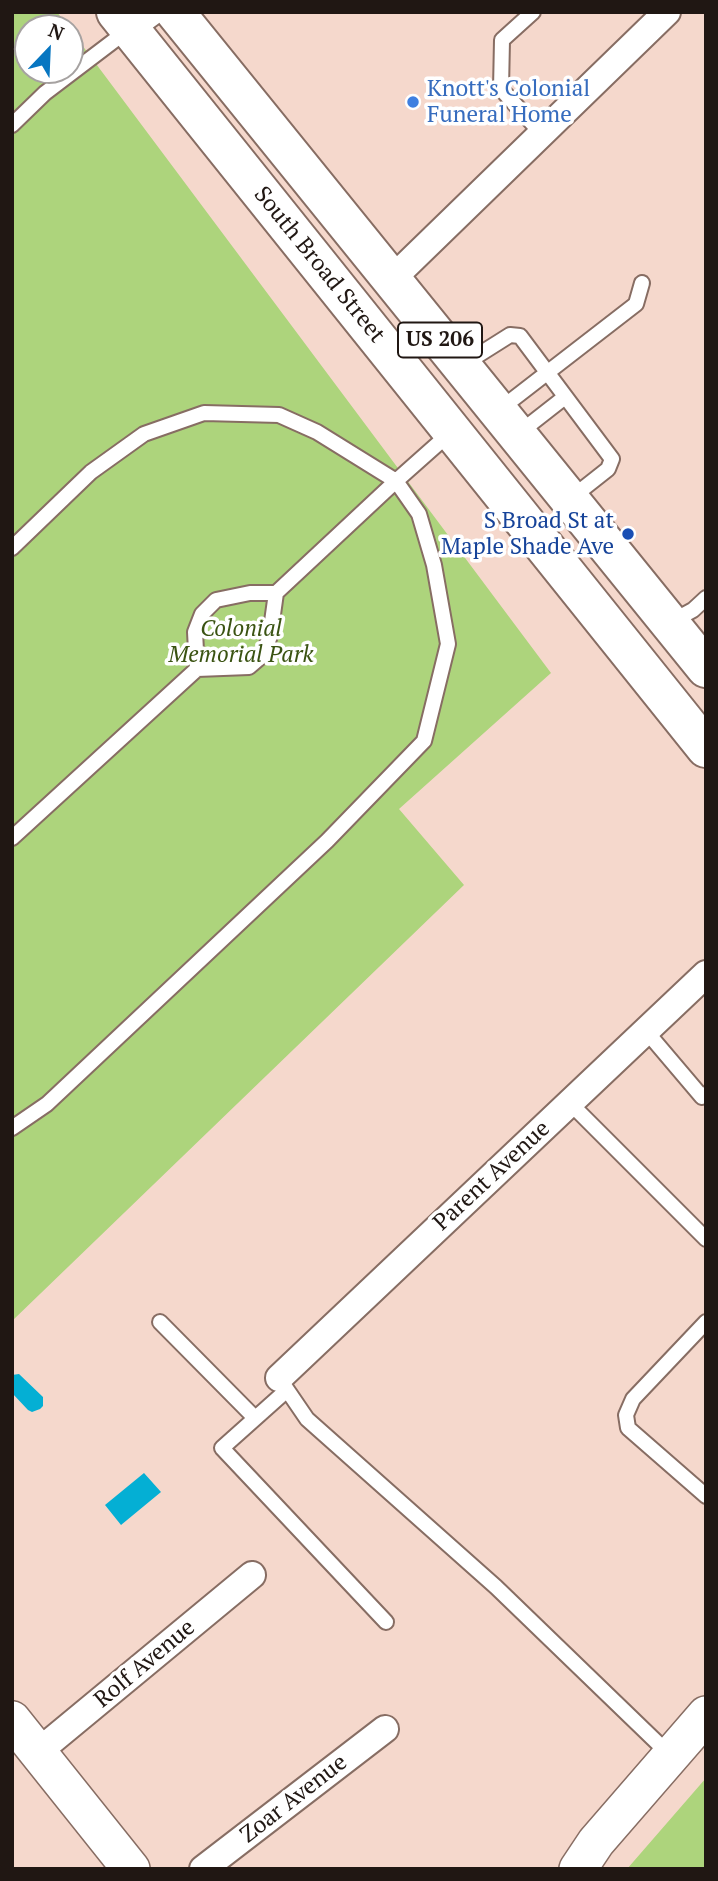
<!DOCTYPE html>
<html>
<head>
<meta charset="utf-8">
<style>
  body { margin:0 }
  #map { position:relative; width:718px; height:1881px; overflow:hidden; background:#f5d8cc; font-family:"PT Serif",serif }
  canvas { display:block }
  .frame { position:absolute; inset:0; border:14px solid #201713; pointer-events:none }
  .north { position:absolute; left:14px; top:14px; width:70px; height:70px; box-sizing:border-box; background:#fff; border:2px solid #a6a2a1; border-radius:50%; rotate:23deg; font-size:19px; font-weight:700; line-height:28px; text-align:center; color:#201713 }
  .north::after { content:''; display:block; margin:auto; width:24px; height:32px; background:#0776c1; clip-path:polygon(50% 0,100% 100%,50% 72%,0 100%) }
</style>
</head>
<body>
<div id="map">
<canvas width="718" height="1881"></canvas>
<div class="frame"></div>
<div class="north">N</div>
</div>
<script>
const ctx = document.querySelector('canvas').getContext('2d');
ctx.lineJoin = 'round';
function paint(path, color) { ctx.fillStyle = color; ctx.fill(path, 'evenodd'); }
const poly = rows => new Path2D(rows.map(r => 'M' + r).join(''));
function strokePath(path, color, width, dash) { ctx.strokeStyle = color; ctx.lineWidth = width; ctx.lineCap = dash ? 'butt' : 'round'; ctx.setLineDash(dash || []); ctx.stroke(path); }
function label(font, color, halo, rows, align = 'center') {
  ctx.font = font + ' "PT Serif",serif'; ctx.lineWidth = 7; ctx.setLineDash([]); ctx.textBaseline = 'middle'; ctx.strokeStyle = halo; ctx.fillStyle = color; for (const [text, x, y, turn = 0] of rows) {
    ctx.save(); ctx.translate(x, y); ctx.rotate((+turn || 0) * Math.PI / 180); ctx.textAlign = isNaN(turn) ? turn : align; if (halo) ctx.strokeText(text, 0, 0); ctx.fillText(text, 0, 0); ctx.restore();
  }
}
paint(poly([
  [12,12,57,12,69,28,28,28,28,70,70,70,70,29,551,673,399,809,464,885,12,1321],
  [706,1778,706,1869,627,1869]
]), '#add47c');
paint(poly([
  [19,1374,43,1397,43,1406,40,1409,32,1412,28,1410,12,1393,12,1375],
  [144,1473,161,1492,121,1525,105,1505]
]), '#04afd4');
const lane = poly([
  [533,12,502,40,501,89,543,135],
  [12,125,45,93,128,30],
  [464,364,510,335,520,336,612,459,608,469,570,499],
  [499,410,636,304,642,283],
  [519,433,565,397],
  [12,548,91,472,144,434,204,413,279,415,317,432,396,481,276,593,270,636,263,655,249,667,197,669,12,838],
  [669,623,693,610,706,598],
  [197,669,195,632,202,614,216,600,250,593,276,593],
  [646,1031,702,1097,706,1094],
  [570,1103,706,1239],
  [12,1128,47,1104,327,841,424,741,448,644,434,565,419,514,396,481,450,433],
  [160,1322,255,1418],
  [706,1322,633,1399,626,1415,628,1428,706,1496],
  [279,1378,307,1419,496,1587,670,1755],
  [287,1390,222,1448,386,1622]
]);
const street = poly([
  [129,29,152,12],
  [391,280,667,12],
  [279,1378,706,974],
  [38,1752,252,1575],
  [203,1869,385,1729]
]);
const secondary = poly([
  [12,1720,131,1869],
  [578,1869,596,1842,706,1715]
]);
const primary = poly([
  [116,12,706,748],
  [175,12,706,668]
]);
strokePath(lane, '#876d63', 18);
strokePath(street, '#876d63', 30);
strokePath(secondary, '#876d63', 40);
strokePath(primary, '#876d63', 42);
strokePath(lane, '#fff', 14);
strokePath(street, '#fff', 26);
strokePath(secondary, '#fff', 37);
strokePath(primary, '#fff', 38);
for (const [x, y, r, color] of [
  [413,102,7,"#3f7fe0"],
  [628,534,7,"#1a4fb4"]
]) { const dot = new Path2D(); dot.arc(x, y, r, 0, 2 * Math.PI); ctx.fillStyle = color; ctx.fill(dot); strokePath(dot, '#fff', 2.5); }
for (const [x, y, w] of [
  [440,340,84]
]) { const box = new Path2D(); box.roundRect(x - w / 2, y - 17.5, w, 35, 5); ctx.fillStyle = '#fff'; ctx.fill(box); strokePath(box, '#201713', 2); }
label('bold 21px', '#201713', null, [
  ["US 206",440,340]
]);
label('23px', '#366cbe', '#fff', [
  ["Knott's Colonial",427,89],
  ["Funeral Home",427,115]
], 'left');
label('23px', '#201713', '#fff', [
  ["South Broad Street",319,265,51],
  ["Parent Avenue",492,1176,-43],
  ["Rolf Avenue",145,1664,-40],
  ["Zoar Avenue",294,1799,-38]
]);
label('23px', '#164399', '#fff', [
  ["S Broad St at",614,521],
  ["Maple Shade Ave",614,547]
], 'right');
label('italic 23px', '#3a5312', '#fff', [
  ["Colonial",241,629],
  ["Memorial Park",241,655]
]);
</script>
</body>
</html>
